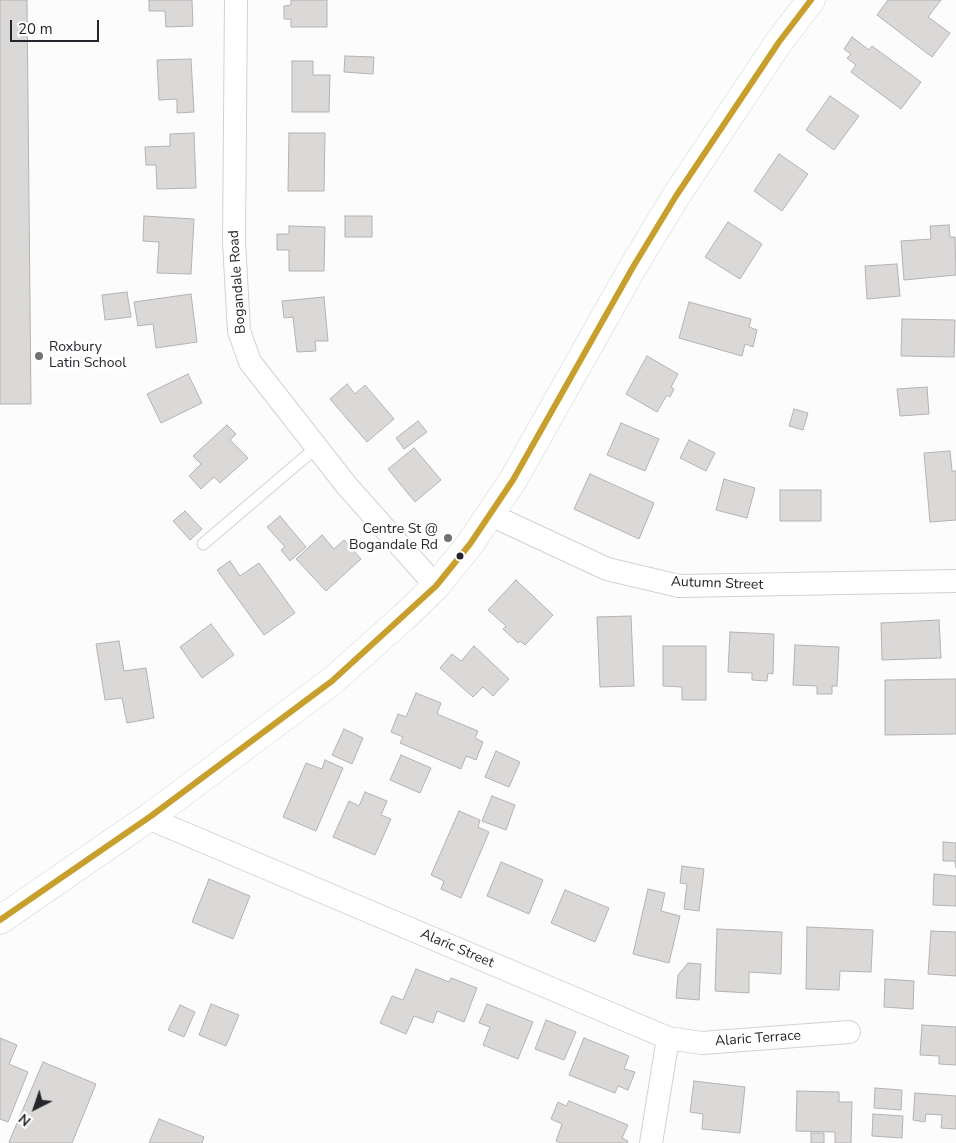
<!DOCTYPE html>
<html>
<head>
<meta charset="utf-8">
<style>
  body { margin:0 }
  #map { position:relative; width:956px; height:1143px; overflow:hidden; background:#fcfcfd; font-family:"Nunito Sans",sans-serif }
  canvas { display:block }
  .north { position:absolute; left:10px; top:1083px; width:50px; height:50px; -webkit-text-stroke:4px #fff; paint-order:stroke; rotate:221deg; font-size:14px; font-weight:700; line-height:20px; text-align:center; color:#25262b }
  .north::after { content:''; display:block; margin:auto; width:18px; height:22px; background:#25262b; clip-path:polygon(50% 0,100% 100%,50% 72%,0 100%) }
  .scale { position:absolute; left:10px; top:20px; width:89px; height:22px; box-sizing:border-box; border:2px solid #25262b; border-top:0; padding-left:6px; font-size:15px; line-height:18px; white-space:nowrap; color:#25262b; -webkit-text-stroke:4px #fff; paint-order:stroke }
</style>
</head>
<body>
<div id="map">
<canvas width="956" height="1143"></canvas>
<div class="north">N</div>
<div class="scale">20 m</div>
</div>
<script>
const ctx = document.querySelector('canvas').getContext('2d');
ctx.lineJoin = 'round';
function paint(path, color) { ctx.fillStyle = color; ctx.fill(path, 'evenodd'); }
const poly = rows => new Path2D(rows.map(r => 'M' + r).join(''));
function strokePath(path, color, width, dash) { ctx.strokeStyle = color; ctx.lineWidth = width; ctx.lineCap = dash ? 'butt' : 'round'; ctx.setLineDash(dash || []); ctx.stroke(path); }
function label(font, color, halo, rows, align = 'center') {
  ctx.font = font + ' "Nunito Sans",sans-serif'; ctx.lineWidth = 5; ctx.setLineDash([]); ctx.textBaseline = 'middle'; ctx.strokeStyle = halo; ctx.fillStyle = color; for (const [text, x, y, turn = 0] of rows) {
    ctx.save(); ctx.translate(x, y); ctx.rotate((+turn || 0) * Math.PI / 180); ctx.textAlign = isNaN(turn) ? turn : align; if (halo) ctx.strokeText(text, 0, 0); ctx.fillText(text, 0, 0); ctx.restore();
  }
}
const building = poly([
  [0,0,27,0,31,404,0,404,0,0],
  [149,0,192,0,193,26,166,27,165,11,149,11,149,0],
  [291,0,327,0,327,27,291,27,291,19,284,19,284,6,291,5,291,0],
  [888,0,941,0,928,17,950,33,932,57,877,15,888,0],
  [852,37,869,50,872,46,921,82,901,109,851,72,856,65,847,58,851,54,844,49,852,37],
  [345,56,374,57,373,74,344,72,345,56],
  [191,59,194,112,177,113,177,99,159,100,157,60,191,59],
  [292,61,313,61,313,75,330,75,329,112,292,112,292,61],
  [830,96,859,116,834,150,806,130,830,96],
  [194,133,196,188,157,189,156,165,146,165,145,147,170,146,170,134,194,133],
  [289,133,325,133,324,191,288,191,289,133],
  [779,154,808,174,782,211,754,191,779,154],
  [144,216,194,219,191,274,157,273,159,242,143,241,144,216],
  [345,216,372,216,372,237,345,237,345,216],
  [728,222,762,244,740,279,705,257,728,222],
  [949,225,950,237,955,237,956,275,904,280,901,241,931,239,930,226,949,225],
  [289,226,325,227,324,271,289,271,289,250,277,250,277,234,289,234,289,226],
  [897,264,900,296,867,299,865,266,897,264],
  [127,292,131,317,105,320,102,295,127,292],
  [191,294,197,342,156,348,153,324,138,326,134,302,191,294],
  [324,297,328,341,315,341,316,351,297,352,293,317,284,318,282,301,324,297],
  [689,302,751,319,749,327,757,330,753,347,745,344,742,356,679,338,689,302],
  [902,319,955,320,954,357,901,356,902,319],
  [647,356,678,374,671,387,674,389,670,397,667,395,657,412,626,394,647,356],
  [188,374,202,403,161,423,147,394,188,374],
  [347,384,355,394,365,385,394,419,367,442,330,399,347,384],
  [927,387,929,414,900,416,897,389,927,387],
  [794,409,808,413,803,430,789,426,794,409],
  [418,421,427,432,404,449,396,438,418,421],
  [621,423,659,439,645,471,607,455,621,423],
  [227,425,236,434,230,440,248,458,220,483,214,477,201,489,189,476,201,464,193,456,227,425],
  [689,440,715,453,706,471,680,458,689,440],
  [414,448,441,480,415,502,388,469,414,448],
  [950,451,952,471,956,471,956,520,930,522,924,453,950,451],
  [590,474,654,503,639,539,574,509,590,474],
  [724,479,755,488,747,518,716,510,724,479],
  [780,490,821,490,821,521,780,521,780,490],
  [185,511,202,529,190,540,173,521,185,511],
  [280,516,306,547,290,561,281,550,285,547,267,527,280,516],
  [322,535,334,549,344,540,361,559,326,591,296,559,322,535],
  [230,561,240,576,259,563,295,613,264,635,217,570,230,561],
  [516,580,553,615,525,645,520,641,518,643,503,629,506,626,488,610,516,580],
  [631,616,634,686,600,687,597,617,631,616],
  [939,620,941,658,882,660,881,623,939,620],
  [211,624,234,655,202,678,180,647,211,624],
  [730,632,774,634,773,674,768,673,767,681,752,680,752,673,728,672,730,632],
  [119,641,124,671,146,668,154,718,127,723,122,698,105,700,96,644,119,641],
  [795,645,839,647,837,686,832,686,832,694,817,694,817,686,793,685,795,645],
  [474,646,509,679,493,696,483,687,473,697,440,668,452,654,461,661,474,646],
  [663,646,706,646,706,700,682,700,682,687,663,686,663,646],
  [956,679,956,734,885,735,885,680,956,679],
  [416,693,441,703,437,714,478,731,475,738,483,742,476,760,466,756,461,769,400,743,403,737,391,732,398,714,406,717,416,693],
  [344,729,363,738,352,764,332,755,344,729],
  [496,751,520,762,509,787,485,777,496,751],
  [401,755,431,768,420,793,390,780,401,755],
  [325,760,343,768,316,831,283,817,306,763,322,769,325,760],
  [365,792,387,801,381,815,391,819,375,855,333,837,349,801,359,806,365,792],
  [492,796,515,805,506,830,482,821,492,796],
  [459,811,480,820,478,827,489,832,461,898,441,889,444,881,431,875,459,811],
  [943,842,956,843,956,868,955,861,943,861,943,842],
  [501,862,543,880,529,914,487,896,501,862],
  [682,866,704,869,699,911,684,909,687,884,680,883,682,866],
  [934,874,956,876,956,906,933,905,934,874],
  [209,879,250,896,233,939,192,922,209,879],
  [648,889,665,893,661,911,680,916,669,963,633,954,648,889],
  [565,890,609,908,595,942,551,923,565,890],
  [807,927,873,930,871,972,840,971,839,990,806,989,807,927],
  [717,929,782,932,781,974,749,972,749,993,715,991,717,929],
  [931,931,956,932,956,976,928,974,931,931],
  [688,963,701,964,699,1000,676,998,678,975,688,963],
  [416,969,449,982,451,978,477,988,464,1022,437,1011,433,1023,414,1016,406,1034,380,1023,392,996,403,1000,416,969],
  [885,979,914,981,913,1009,884,1007,885,979],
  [211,1004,239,1015,226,1046,199,1035,211,1004],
  [487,1004,533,1022,518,1059,483,1045,490,1027,479,1023,487,1004],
  [180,1005,195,1012,184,1037,168,1030,180,1005],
  [546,1020,576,1032,564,1060,535,1049,546,1020],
  [922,1025,956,1027,956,1065,939,1064,939,1056,920,1055,922,1025],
  [0,1038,17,1045,9,1064,28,1072,8,1122,0,1119,0,1038],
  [584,1038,629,1056,624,1069,635,1072,628,1090,618,1086,615,1093,569,1075,584,1038],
  [43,1062,96,1084,72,1143,12,1143,9,1142,43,1062],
  [694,1081,745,1087,740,1133,702,1129,703,1114,690,1112,694,1081],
  [875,1088,902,1090,901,1110,874,1108,875,1088],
  [797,1091,839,1092,839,1102,852,1102,851,1143,835,1143,835,1132,796,1131,797,1091],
  [915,1093,956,1096,956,1129,941,1128,942,1115,926,1114,925,1122,913,1120,915,1093],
  [569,1101,628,1125,622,1138,628,1141,627,1143,561,1143,556,1141,562,1124,551,1119,558,1102,566,1106,569,1101],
  [873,1114,903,1116,902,1138,872,1136,873,1114],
  [159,1119,204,1137,202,1143,149,1143,159,1119],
  [811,1133,824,1133,824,1143,811,1143,811,1133]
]);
paint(building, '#dbd9d8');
strokePath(building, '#b4b2b2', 1);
const lane = poly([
  [203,544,317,447]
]);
const street = poly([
  [236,0,234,242,239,331,250,362,347,486,436,586],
  [491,515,607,569,679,586,956,581],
  [148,818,668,1038,702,1043,849,1032],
  [651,1143,668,1038]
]);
const secondary = poly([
  [0,920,151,816,332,681,404,617,436,586,470,544,513,480,633,267,676,196,779,42,811,0]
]);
strokePath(lane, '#d1d2d4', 13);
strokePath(street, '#d1d2d4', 24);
strokePath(secondary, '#d1d2d4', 29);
strokePath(lane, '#fff', 11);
strokePath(street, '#fff', 22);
strokePath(secondary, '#fff', 28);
strokePath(poly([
  [0,920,151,816,332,681,436,586,470,544,513,480,633,267,676,196,779,42,811,0]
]), '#c89f2c', 6);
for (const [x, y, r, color] of [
  [39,356,5,"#707174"],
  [448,538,5,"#707174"],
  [460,556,4.5,"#25262b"]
]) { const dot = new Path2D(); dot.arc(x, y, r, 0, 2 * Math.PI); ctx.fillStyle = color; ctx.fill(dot); strokePath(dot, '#fff', 2); }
label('14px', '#25262b', '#fff', [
  ["Bogandale Road",238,282,-94],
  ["Autumn Street",717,584,2],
  ["Alaric Street",457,949,23],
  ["Alaric Terrace",758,1039,-4]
]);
label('14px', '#25262b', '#fff', [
  ["Roxbury",49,348],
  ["Latin School",49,364],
  ["Centre St @",438,530,"right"],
  ["Bogandale Rd",438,546,"right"]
], 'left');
</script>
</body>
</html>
